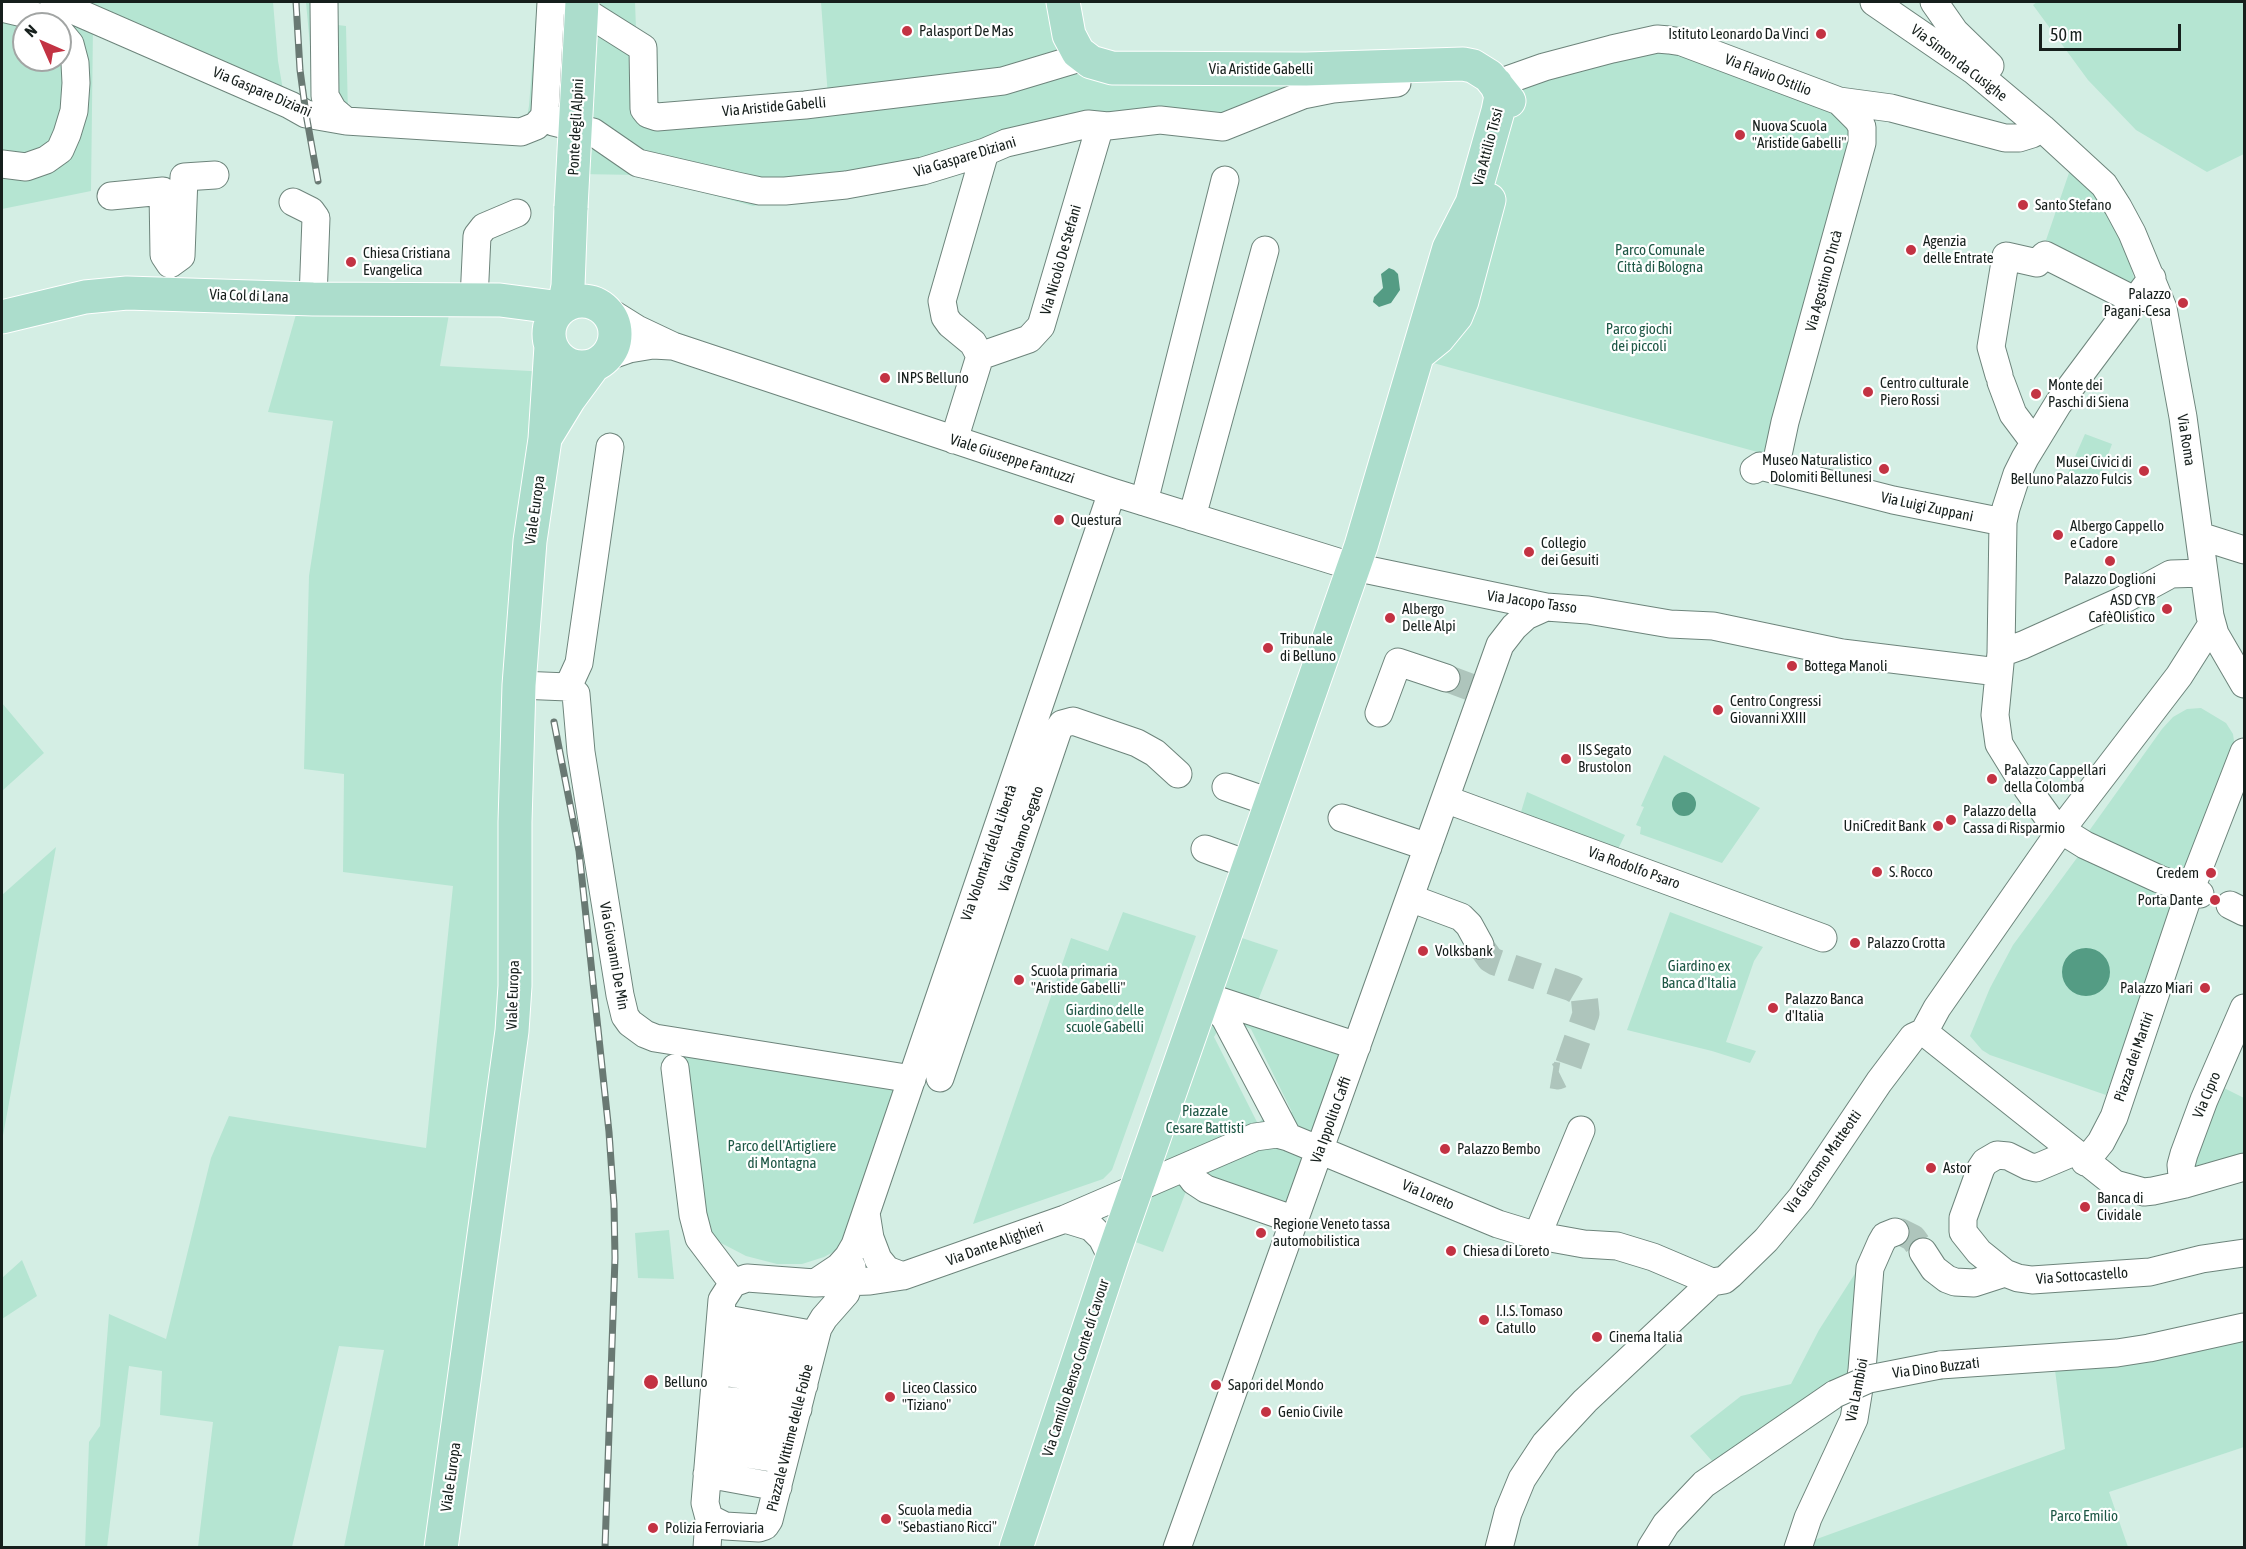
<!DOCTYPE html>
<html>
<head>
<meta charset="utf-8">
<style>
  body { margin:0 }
  #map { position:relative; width:2246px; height:1549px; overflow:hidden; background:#d4eee4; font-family:"Asap Condensed",sans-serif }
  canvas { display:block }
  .frame { position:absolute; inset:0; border:3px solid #161f1c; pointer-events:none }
  .north { position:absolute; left:12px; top:12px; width:60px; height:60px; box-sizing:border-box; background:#fff; border:2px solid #a2a5a4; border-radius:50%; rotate:315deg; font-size:16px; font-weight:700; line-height:24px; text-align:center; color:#161f1c }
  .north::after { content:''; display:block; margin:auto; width:21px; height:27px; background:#c33343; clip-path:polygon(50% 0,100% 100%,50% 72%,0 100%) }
  .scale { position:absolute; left:2039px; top:24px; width:142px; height:27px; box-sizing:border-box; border:3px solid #161f1c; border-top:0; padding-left:8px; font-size:18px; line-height:21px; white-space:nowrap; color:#161f1c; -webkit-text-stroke:4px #fff; paint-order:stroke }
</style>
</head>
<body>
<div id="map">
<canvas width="2246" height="1549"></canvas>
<div class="frame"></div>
<div class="north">N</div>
<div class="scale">50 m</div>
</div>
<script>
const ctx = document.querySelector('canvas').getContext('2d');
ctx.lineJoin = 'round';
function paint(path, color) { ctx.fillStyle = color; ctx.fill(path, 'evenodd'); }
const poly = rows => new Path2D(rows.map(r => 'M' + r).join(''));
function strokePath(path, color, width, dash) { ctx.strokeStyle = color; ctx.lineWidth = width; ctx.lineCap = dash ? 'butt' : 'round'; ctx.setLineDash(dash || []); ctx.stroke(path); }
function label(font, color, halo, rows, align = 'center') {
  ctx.font = font + ' "Asap Condensed",sans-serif'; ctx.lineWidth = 4.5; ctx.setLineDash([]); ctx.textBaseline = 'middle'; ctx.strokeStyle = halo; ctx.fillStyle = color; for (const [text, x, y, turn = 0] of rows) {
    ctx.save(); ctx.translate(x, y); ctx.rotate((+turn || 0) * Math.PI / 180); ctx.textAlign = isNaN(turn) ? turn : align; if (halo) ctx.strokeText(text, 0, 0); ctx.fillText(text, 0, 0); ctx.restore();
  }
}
paint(poly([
  [2,2,273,2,278,61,287,113,93,26,91,191,2,209],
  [24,24,60,24,60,60,24,60],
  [306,2,329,2,329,24,346,26,348,115,316,112],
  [537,2,635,2,639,110,828,97,821,2,1064,2,1073,66,1350,72,1245,113,1150,115,852,186,753,206,639,175,578,174,581,131,525,128,529,106],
  [2037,2,2244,2,2244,154,2207,172,2136,130,2088,80,2033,5],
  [1674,39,1865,110,1772,456,1415,358,1489,97],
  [2070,170,2103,197,2122,235,2135,282,2128,287,2043,249],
  [299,304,449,314,440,366,565,373,522,512,524,879,446,1547,344,1547,384,1350,339,1346,292,1547,198,1547,213,1422,160,1415,162,1371,129,1366,107,1547,85,1548,89,1442,100,1426,109,1314,166,1339,211,1158,229,1116,426,1148,453,886,343,872,344,774,304,769,309,576,333,421,268,412],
  [2085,434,2112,444,2097,485,2067,475],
  [2,703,44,753,2,791],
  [2201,708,2226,723,2233,734,2235,748,2184,883,2084,838,2162,729,2173,717,2187,709],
  [1664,755,1760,808,1722,863,1640,834,1641,827,1636,825,1644,807,1641,806],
  [1527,792,1625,835,1617,851,1521,812],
  [56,847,2,1141,2,895],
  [2082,851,2179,895,2106,1095,1990,1055,1982,1050,1970,1036,1990,988,2013,945],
  [1123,912,1196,936,1112,1170,1103,1179,973,1224,1071,938,1108,951],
  [1670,912,1763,947,1754,961,1726,1042,1756,1051,1750,1063,1712,1051,1627,1030],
  [1224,932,1278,950,1255,1008,1354,1042,1288,1202,1219,1181,1188,1186,1163,1252,1116,1235],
  [1225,1018,1251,1029,1292,1112,1272,1108,1258,1124,1214,1037],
  [677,1043,910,1076,848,1244,824,1257,802,1264,777,1264,746,1256,721,1243,692,1222],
  [2212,1082,2244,1098,2244,1167,2185,1184],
  [669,1230,674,1279,638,1278,635,1233],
  [22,1260,37,1296,2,1319,2,1278],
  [1856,1272,1863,1400,1816,1414,1727,1478,1690,1436,1741,1396,1791,1384,1819,1330],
  [2244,1319,2244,1447,2109,1492,2128,1547,1801,1548,1803,1544,2065,1449,2054,1362]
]), '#b5e5d2');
paint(poly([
  [1389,268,1394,270,1398,274,1400,290,1391,303,1379,307,1373,302,1374,297,1383,288,1381,274],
  '1672 804a12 12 0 1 1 24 0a12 12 0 1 1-24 0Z',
  '2062 972a24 24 0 1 1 48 0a24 24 0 1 1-48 0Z'
]), '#549c84');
strokePath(poly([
  [1446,678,1470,687],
  [1480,945,1490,959,1495,962,1572,988,1584,995,1586,1014,1566,1072,1558,1076,1552,1075],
  [1895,1232,1901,1232,1913,1238,1923,1252]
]), '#aec5bc', 27, [27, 14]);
const minor = poly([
  [54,2,290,105,306,114,346,121,521,132,536,126,544,117,545,111,551,2],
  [324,2,325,96,333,110,346,121],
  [570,2,643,48,644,109,648,114,657,117,805,105,1003,81,1083,57],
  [1874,2,1973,70,2042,128,2104,185,2118,207,2132,233,2163,308,2183,417,2210,616,2215,634,2244,684],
  [1934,2,1955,32,1990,66],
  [2,8,39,17,51,24],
  [1496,84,1544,67,1612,49,1657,39,1669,40,1682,42,1839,101,1891,108,2005,138,2019,138,2032,134,2042,128],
  [545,111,553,122,593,132,638,163,737,186,760,191,785,191,846,185,923,171,985,152,1006,143,1088,124,1108,126,1160,120,1223,127,1303,95,1333,89,1397,83],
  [2,164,26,167,46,160,60,150,67,134,74,111,76,83,75,63,70,44,60,32],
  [111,196,163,191,164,255,170,264,181,256,184,177,215,175],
  [293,202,311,211,316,218,313,299],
  [474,300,477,236,484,227,517,213],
  [605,309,637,329,673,346,1112,492,1354,567,1546,607,1588,610,1670,624,1713,626,1842,653,1998,672],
  [980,356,1029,339,1041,326,1100,126],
  [606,357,629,349,653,345,671,346],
  [1999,375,1991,347,2006,256,2037,263,2045,255,2134,300],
  [2001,382,2013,414,2034,442],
  [954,440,980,356,973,343,950,324,945,317,942,301,985,152],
  [1775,469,1785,422,1862,143,1862,127,1858,120,1839,101],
  [1754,470,1760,466,1893,500,2003,522],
  [1144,502,1225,180],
  [1192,517,1265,250],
  [2200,536,2244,550],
  [2001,653,2023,645,2121,601,2171,574,2204,573],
  [519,685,568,687,576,694,581,752,620,995,625,1016,630,1023,645,1034,655,1038,912,1079],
  [568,687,579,663,610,447],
  [1379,713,1398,662,1446,678],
  [2020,778,1999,744,1995,715,2001,653,2003,522,2006,508,2017,474,2025,458,2058,404,2152,278],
  [1226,787,1272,803],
  [2027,788,2055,827,2061,830,2085,845,2159,879,2200,894],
  [1445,799,1823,938],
  [1342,818,1428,847],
  [1205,849,1250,865],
  [1410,898,1461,917,1469,925,1480,945],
  [2230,905,2244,912],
  [1204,995,1225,1018,1288,1137],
  [1205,996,1357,1046],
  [1924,1032,1937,1008,2061,830,2179,676,2212,624],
  [1924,1032,2115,1184,2144,1192,2153,1191,2185,1184,2244,1167],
  [675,1068,693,1215,699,1238,733,1283],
  [940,1078,1058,730,1062,724,1073,721,1137,743,1155,753,1178,774],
  [2074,1152,2036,1168,2028,1166,2008,1156,1997,1155,1985,1162,1981,1168,1963,1218,1963,1232,1979,1252,2005,1273,2018,1278,2032,1280,2150,1272,2202,1259,2244,1253],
  [2085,1162,2101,1142,2114,1117,2190,891,2244,752],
  [1185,1169,1194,1181,1206,1189,1295,1220],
  [2185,1184,2182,1176,2181,1165,2184,1154,2204,1100,2244,1008],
  [866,1213,870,1238,878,1259,887,1270,903,1276],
  [1065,1219,1091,1227,1102,1238,1112,1258],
  [1537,1236,1581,1130],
  [1923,1252,1934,1269,1947,1279,1955,1282,1974,1283,2005,1273],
  [1712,1282,1724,1280,1730,1275,1766,1240,1801,1198,1879,1082,1913,1037,1924,1032],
  [815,1283,839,1267,848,1257,855,1245,1112,492],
  [721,1318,816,1335],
  [719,1345,810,1359],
  [1940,1365,2117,1353,2149,1348,2244,1327],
  [716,1371,804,1385],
  [714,1399,798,1409],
  [712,1422,791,1434],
  [710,1448,784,1460],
  [707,1474,778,1487],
  [709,1518,725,1526,759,1528,765,1526,769,1520,818,1328,824,1318,846,1293,852,1267],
  [707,1548,709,1518,705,1503,722,1300,733,1283,747,1278,815,1283,870,1281,903,1276,1065,1219,1255,1137,1277,1134,1288,1137,1498,1224,1534,1235,1584,1244,1617,1246,1653,1257,1712,1282],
  [1177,1548,1500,645,1514,627,1526,616,1546,607],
  [1499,1548,1508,1513,1522,1479,1545,1444,1585,1401,1712,1282],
  [1651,1548,1666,1524,1704,1484,1835,1394],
  [1798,1548,1808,1518,1854,1419,1862,1370,1870,1268,1881,1243,1885,1236,1895,1232]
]);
const major = poly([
  [1063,2,1069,35,1078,52,1091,62,1112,68,1306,69,1463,64,1473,66,1489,76,1509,101],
  '549 334a33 33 0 1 1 66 0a33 33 0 1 1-66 0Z',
  [564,306,568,286,571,207],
  [2,317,85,297,127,293,313,299,500,300,561,308],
  [1422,351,1438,338,1456,316,1462,301,1489,200],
  [547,435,569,399,594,365],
  [441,1548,512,1031,515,986,515,822,519,685,530,541,545,439,551,346],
  [1016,1548,1112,1258,1361,546,1449,248,1472,203,1498,111,1501,96,1496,84]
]);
strokePath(minor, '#6d847b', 29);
strokePath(major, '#fff', 35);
strokePath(minor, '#fff', 27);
strokePath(major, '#acddcc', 33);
const rail = poly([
  [296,2,300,70,306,114,318,181],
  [554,722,579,851,609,1132,614,1204,615,1258,605,1548]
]);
strokePath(rail, '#697973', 7);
strokePath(rail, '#fff', 4.5, [14]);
const minorBridge = poly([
  [1835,1394,1869,1379,1940,1365]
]);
const majorBridge = poly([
  [571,207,582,2]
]);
strokePath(minorBridge, '#6d847b', 29, []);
strokePath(majorBridge, '#fff', 35, []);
strokePath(minorBridge, '#fff', 27);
strokePath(majorBridge, '#acddcc', 33);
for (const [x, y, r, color] of [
  [907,31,6,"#c33343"],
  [1821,34,6,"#c33343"],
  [1740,135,6,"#c33343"],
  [2023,205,6,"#c33343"],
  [1911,250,6,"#c33343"],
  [351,262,6,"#c33343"],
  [2183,303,6,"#c33343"],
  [885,378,6,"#c33343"],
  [1868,392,6,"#c33343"],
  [2036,394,6,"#c33343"],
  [1884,469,6,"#c33343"],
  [2144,471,6,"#c33343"],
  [1059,520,6,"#c33343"],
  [2058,535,6,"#c33343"],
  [1529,552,6,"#c33343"],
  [2110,561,6,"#c33343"],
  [2167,609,6,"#c33343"],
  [1390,618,6,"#c33343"],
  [1268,648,6,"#c33343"],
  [1792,666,6,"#c33343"],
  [1718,710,6,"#c33343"],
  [1566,759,6,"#c33343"],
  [1992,779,6,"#c33343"],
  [1951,820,6,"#c33343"],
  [1938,826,6,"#c33343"],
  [1877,872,6,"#c33343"],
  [2211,873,6,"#c33343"],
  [2215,900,6,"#c33343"],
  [1855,943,6,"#c33343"],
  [1423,951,6,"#c33343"],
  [1019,980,6,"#c33343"],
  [2205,988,6,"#c33343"],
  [1773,1008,6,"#c33343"],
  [1445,1149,6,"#c33343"],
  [1931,1168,6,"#c33343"],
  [2085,1207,6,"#c33343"],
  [1261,1233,6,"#c33343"],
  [1451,1251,6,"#c33343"],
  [1484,1320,6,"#c33343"],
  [1597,1337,6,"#c33343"],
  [651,1382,8,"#c33343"],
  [1216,1385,6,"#c33343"],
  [890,1397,6,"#c33343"],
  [1266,1412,6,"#c33343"],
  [886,1519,6,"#c33343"],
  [653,1528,6,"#c33343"]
]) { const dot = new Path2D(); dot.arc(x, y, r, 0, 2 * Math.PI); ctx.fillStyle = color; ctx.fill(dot); strokePath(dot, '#fff', 2); }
label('15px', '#161f1c', '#fff', [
  ["Palasport De Mas",919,31],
  ["Istituto Leonardo Da Vinci",1809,34,"right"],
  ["Nuova Scuola",1752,126],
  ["\"Aristide Gabelli\"",1752,143],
  ["Santo Stefano",2035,205],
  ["Agenzia",1923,241],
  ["delle Entrate",1923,258],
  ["Chiesa Cristiana",363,253],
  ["Evangelica",363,270],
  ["Palazzo",2171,294,"right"],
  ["Pagani-Cesa",2171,311,"right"],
  ["INPS Belluno",897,378],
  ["Centro culturale",1880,383],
  ["Piero Rossi",1880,400],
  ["Monte dei",2048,385],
  ["Paschi di Siena",2048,402],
  ["Museo Naturalistico",1872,460,"right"],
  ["Dolomiti Bellunesi",1872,477,"right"],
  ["Musei Civici di",2132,462,"right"],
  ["Belluno Palazzo Fulcis",2132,479,"right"],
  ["Questura",1071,520],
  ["Albergo Cappello",2070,526],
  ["e Cadore",2070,543],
  ["Collegio",1541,543],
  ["dei Gesuiti",1541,560],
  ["Palazzo Doglioni",2110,579,"center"],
  ["ASD CYB",2155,600,"right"],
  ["CafèOlistico",2155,617,"right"],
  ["Albergo",1402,609],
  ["Delle Alpi",1402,626],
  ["Tribunale",1280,639],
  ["di Belluno",1280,656],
  ["Bottega Manoli",1804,666],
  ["Centro Congressi",1730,701],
  ["Giovanni XXIII",1730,718],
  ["IIS Segato",1578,750],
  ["Brustolon",1578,767],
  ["Palazzo Cappellari",2004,770],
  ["della Colomba",2004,787],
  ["Palazzo della",1963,811],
  ["Cassa di Risparmio",1963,828],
  ["UniCredit Bank",1926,826,"right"],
  ["S. Rocco",1889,872],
  ["Credem",2199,873,"right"],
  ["Porta Dante",2203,900,"right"],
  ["Palazzo Crotta",1867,943],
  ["Volksbank",1435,951],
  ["Scuola primaria",1031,971],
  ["\"Aristide Gabelli\"",1031,988],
  ["Palazzo Miari",2193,988,"right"],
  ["Palazzo Banca",1785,999],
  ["d'Italia",1785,1016],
  ["Palazzo Bembo",1457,1149],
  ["Astor",1943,1168],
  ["Banca di",2097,1198],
  ["Cividale",2097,1215],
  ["Regione Veneto tassa",1273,1224],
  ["automobilistica",1273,1241],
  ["Chiesa di Loreto",1463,1251],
  ["I.I.S. Tomaso",1496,1311],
  ["Catullo",1496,1328],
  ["Cinema Italia",1609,1337],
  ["Belluno",664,1382],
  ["Sapori del Mondo",1228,1385],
  ["Liceo Classico",902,1388],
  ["\"Tiziano\"",902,1405],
  ["Genio Civile",1278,1412],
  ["Scuola media",898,1510],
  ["\"Sebastiano Ricci\"",898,1527],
  ["Polizia Ferroviaria",665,1528]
], 'left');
label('15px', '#161f1c', '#fff', [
  ["Via Simon da Cusighe",1959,63,37],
  ["Via Aristide Gabelli",1261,69],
  ["Via Flavio Ostilio",1768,75,21],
  ["Via Gaspare Diziani",262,92,23],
  ["Via Aristide Gabelli",774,107,-5],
  ["Ponte degli Alpini",576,127,-87],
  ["Via Attilio Tissi",1488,147,-75],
  ["Via Gaspare Diziani",965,157,-17],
  ["Via Nicolò De Stefani",1061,260,-74],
  ["Via Agostino D'Incà",1824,281,-75],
  ["Via Col di Lana",249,296,2],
  ["Via Roma",2186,440,81],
  ["Viale Giuseppe Fantuzzi",1012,459,18],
  ["Via Luigi Zuppani",1927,507,12],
  ["Viale Europa",535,510,-82],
  ["Via Jacopo Tasso",1532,602,8],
  ["Via Girolamo Segato",1021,839,-71],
  ["Via Volontari della Libertà",989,853,-71],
  ["Via Rodolfo Psaro",1634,868,20],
  ["Via Giovanni De Min",614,956,80],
  ["Viale Europa",513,995,-88],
  ["Piazza dei Martiri",2134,1057,-71],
  ["Via Cipro",2207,1095,-67],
  ["Via Ippolito Caffi",1331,1120,-70],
  ["Via Giacomo Matteotti",1823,1162,-55],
  ["Via Loreto",1428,1195,23],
  ["Via Dante Alighieri",995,1244,-20],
  ["Via Sottocastello",2082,1276,-4],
  ["Via Camillo Benso Conte di Cavour",1076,1368,-72],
  ["Via Dino Buzzati",1936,1368,-7],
  ["Via Lambioi",1857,1390,-79],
  ["Piazzale Vittime delle Foibe",790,1438,-76],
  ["Viale Europa",451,1477,-82]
]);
label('15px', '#1d5745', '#fff', [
  ["Parco Comunale",1660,250],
  ["Città di Bologna",1660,267],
  ["Parco giochi",1639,329],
  ["dei piccoli",1639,346],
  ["Giardino ex",1699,966],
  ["Banca d'Italia",1699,983],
  ["Giardino delle",1105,1010],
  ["scuole Gabelli",1105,1027],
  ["Piazzale",1205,1111],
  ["Cesare Battisti",1205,1128],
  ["Parco dell'Artigliere",782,1146],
  ["di Montagna",782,1163],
  ["Parco Emilio",2084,1516]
]);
</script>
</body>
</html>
